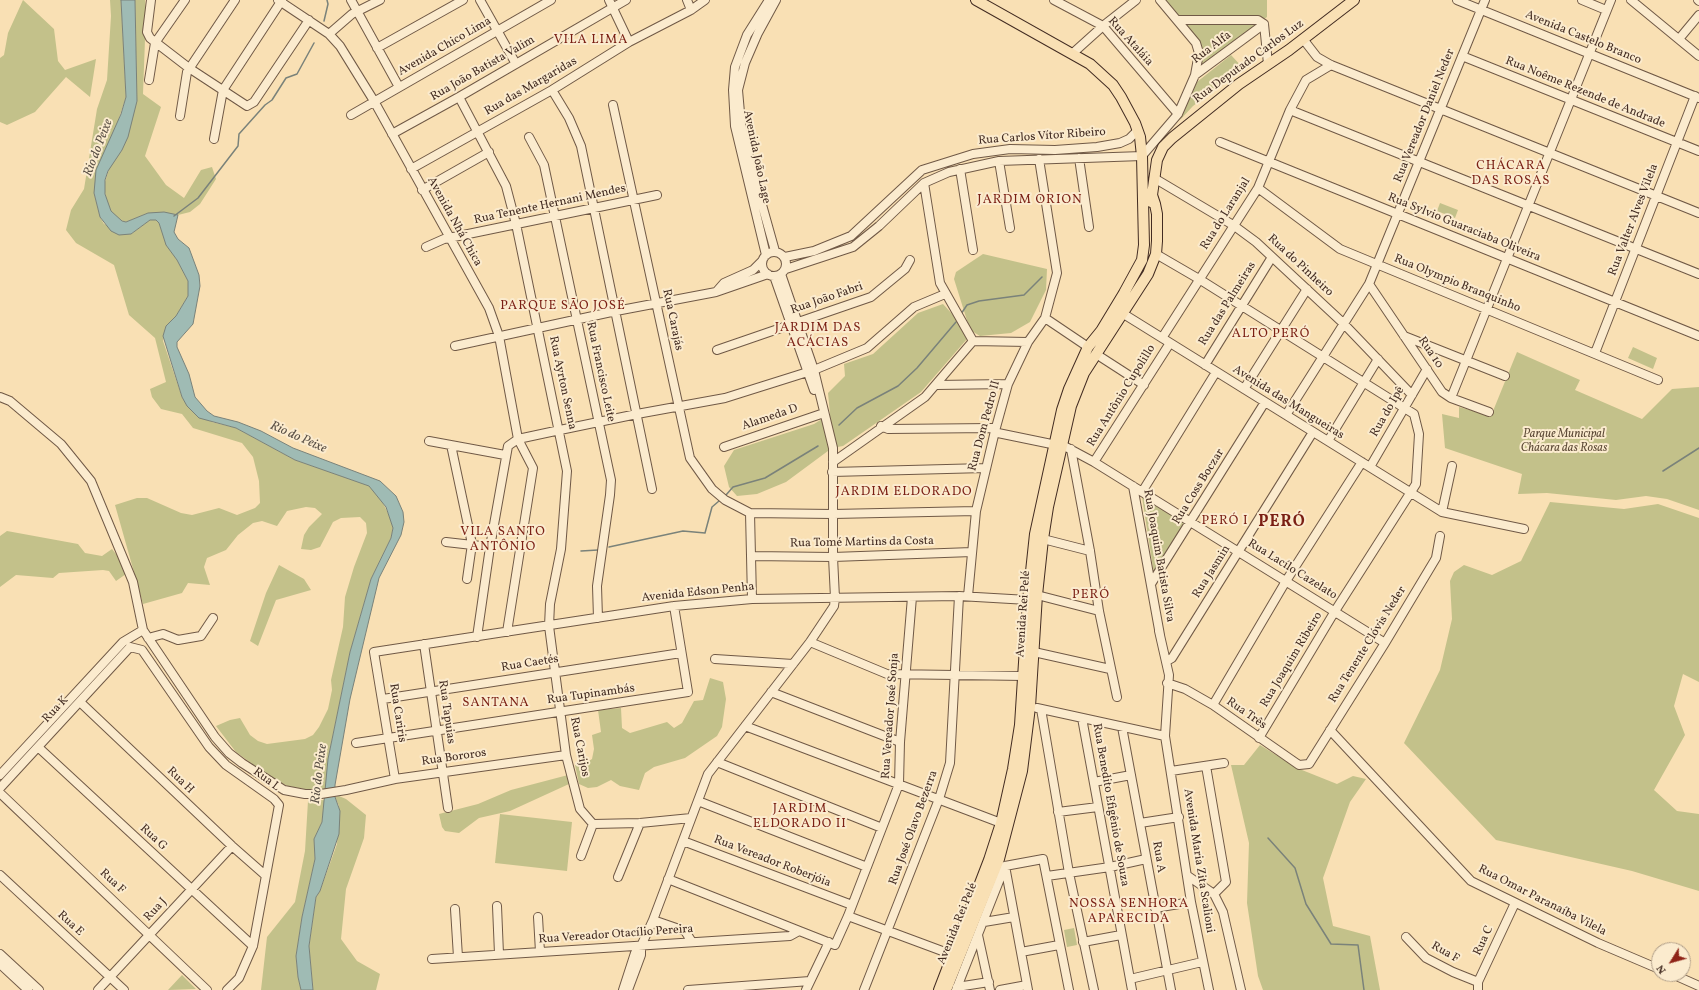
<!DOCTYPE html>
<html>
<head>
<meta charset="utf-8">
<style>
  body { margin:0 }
  #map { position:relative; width:1699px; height:990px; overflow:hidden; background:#f9e0b4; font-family:Vollkorn,serif }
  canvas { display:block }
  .north { position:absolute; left:1651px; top:942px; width:40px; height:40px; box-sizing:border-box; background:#fbebce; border:1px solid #b19f89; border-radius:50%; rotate:233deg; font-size:11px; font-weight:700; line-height:16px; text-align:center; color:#432c22 }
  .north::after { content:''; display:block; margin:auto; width:14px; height:18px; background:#8f2418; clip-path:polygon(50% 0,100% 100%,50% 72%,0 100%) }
</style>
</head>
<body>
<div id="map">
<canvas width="1699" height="990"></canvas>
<div class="north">N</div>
</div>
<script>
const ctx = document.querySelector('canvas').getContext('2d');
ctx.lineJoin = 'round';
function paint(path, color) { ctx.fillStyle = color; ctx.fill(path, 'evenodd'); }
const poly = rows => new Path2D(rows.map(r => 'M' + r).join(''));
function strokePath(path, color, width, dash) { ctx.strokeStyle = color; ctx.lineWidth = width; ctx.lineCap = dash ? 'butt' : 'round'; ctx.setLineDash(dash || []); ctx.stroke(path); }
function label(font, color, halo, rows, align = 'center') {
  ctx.font = font + ' Vollkorn,serif'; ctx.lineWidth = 4; ctx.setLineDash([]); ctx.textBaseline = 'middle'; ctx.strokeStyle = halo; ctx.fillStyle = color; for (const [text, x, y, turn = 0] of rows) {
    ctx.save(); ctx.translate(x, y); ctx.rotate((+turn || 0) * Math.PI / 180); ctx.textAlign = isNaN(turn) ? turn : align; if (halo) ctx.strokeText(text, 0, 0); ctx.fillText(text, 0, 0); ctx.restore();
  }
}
paint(poly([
  [23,0,54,29,58,61,65,70,96,59,90,97,66,77,35,112,7,125,0,122,0,58,4,55,8,33],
  [110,0,121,0,126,97,94,193,100,217,104,224,131,234,150,220,156,219,159,223,167,245,177,260,188,281,188,296,176,316,166,326,163,341,182,397,190,409,212,422,236,428,295,460,370,486,381,499,391,519,393,528,391,538,371,579,350,652,328,759,327,789,304,789,288,786,271,778,236,752,216,726,230,720,240,718,250,735,258,741,267,744,305,739,313,735,319,727,328,709,332,690,331,680,343,627,345,597,354,567,367,533,366,523,360,517,341,518,333,522,320,547,311,550,301,549,304,535,309,527,322,514,315,508,306,507,287,511,277,526,262,521,253,523,238,535,226,550,207,558,204,567,210,585,188,583,182,593,143,604,115,505,137,498,147,498,181,513,192,515,219,508,237,515,255,508,260,503,259,481,253,457,242,443,193,428,182,414,161,409,152,397,150,389,166,382,155,338,129,315,114,265,76,243,66,230,71,210,84,189,97,109,107,80,111,16],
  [135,0,145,0,146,12,143,94,161,107,145,156,166,185,184,198,201,170,212,167,216,179,200,204,190,212,178,215,148,213,126,222,117,219,111,211,106,199,104,185,110,166,122,150,137,101],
  [1165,0,1267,0,1267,17,1199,67,1197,41],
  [1231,55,1243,68,1193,106,1180,120,1197,82],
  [1440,203,1458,210,1455,218,1437,211],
  [983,254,1047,269,1046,290,1030,322,1011,333,980,336,970,330,954,279,956,272],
  [943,304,953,315,967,339,921,392,843,446,832,448,786,482,757,494,737,496,729,487,724,466,734,450,814,424,830,414,828,393,845,376,844,364,873,354,918,313],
  [1633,347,1657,358,1653,369,1628,358],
  [1517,352,1580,380,1575,390,1642,419,1672,389,1699,387,1699,510,1667,499,1646,496,1616,500,1547,493,1518,494,1522,474,1445,448,1442,414,1459,418,1459,407,1491,416],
  [1142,497,1145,497,1186,524,1154,574],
  [1550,502,1624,509,1658,504,1699,518,1699,682,1683,674,1674,706,1685,735,1654,790,1677,811,1699,814,1699,891,1632,871,1496,840,1404,743,1440,670,1452,619,1450,581,1454,572,1464,565,1492,575,1521,561],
  [7,531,78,544,85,553,102,556,112,549,127,568,126,574,116,581,109,571,103,570,59,573,53,578,16,575,0,587,0,536],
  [279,565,304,579,311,590,276,600,258,646,250,641,266,593],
  [710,678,723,682,726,699,722,727,717,736,685,758,654,767,645,773,639,790,620,786,611,780,597,787,588,788,579,784,575,765,584,764,592,759,594,749,592,735,601,732,598,710,621,708,622,728,630,733,667,722,674,728,682,723,694,701,703,700],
  [1260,745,1297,768,1337,784,1353,776,1366,779,1350,802,1323,878,1333,926,1370,936,1380,990,1263,990,1258,976,1247,903,1249,843,1231,765,1244,765],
  [568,775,569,784,510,811,479,818,459,833,445,831,442,827,439,814,478,804,511,790],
  [339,796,346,799,366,815,364,838,346,889,341,939,357,961,380,974,376,990,313,990,309,946,316,897,320,891,337,844,339,806,335,797],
  [325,800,322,822,314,839,315,859,302,917,296,956,298,977,301,990,261,990,267,937,295,902,305,851,308,801],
  [500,814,572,822,567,871,495,863],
  [1074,928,1077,945,1067,947,1064,930],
  [182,975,196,989,168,990]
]), '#c3c18a');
const water = poly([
  [121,0,135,0,137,101,128,137,122,150,108,171,105,180,105,194,111,211,122,221,126,222,148,213,164,212,178,215,174,232,178,239,189,248,199,275,200,286,193,324,177,342,177,347,189,374,195,397,207,411,214,416,238,422,261,431,293,448,380,481,396,496,403,512,404,522,401,535,379,578,350,699,335,785,335,797,340,811,339,834,320,891,316,897,309,946,313,990,301,990,298,977,296,956,302,917,315,859,314,839,322,822,328,759,350,652,371,579,391,538,393,528,386,507,369,486,295,460,236,428,199,418,187,406,182,397,163,336,166,326,176,316,188,296,188,281,177,260,166,245,159,223,156,220,150,220,131,234,119,235,111,231,100,217,94,193,96,170,121,114,126,97,121,0]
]);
paint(water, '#9fbbb4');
strokePath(water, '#7a827a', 1);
strokePath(poly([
  [324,21,328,4,327,0],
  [174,216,198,198,238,146,239,134,265,105,272,100,286,78,297,74,314,43],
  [961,314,967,305,979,301,1024,295,1042,277],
  [839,425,857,408,898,386,917,368,956,322],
  [1663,471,1699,448],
  [726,495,733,487,765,478,818,446],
  [609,547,683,531,705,533,712,507,719,501],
  [581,551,598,550],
  [1268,838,1295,868,1306,904,1331,944,1358,945,1364,990]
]), '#7a827a', 1.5);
const minor = poly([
  [151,0,147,32,150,38,189,68,247,106,254,102,309,20],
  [278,0,329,34,340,46,374,101,489,308,499,336,518,439,533,468,507,632],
  [351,0,399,87],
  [480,0,516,64],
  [609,0,629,42],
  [687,0,691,10],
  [1054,0,1103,26,1178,114],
  [1160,0,1196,43,1199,53,1195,75],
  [1457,0,1699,98],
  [1582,0,1606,10],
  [1631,0,1699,56],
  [1698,0,1699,1],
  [1178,20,1258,20,1264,24,1268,64],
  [329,34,352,14,380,0],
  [1303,39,1317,57,1331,65,1699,213],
  [1679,39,1699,15],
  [377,48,463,0],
  [1073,53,1103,26,1136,0],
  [1462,56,1699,151],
  [149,80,155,43,185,0],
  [552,90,569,118,581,146,652,489],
  [459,97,506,186,516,224,567,471,561,549,550,604,549,626,566,755,580,809,593,824,640,823,691,818],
  [613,105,690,458,712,489,725,500,750,513,833,514,976,511],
  [1290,110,1699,274],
  [351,115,551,0],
  [180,116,187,72,235,0],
  [392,134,459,97,626,0],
  [529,137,544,165,611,480,610,495,597,586,598,618],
  [214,139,223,90,282,0],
  [1220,142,1699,336],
  [1079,158,1089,227],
  [999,161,1010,228],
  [411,169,552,90,629,42,691,10,705,0],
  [960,169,973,250],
  [1154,178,1233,225,1256,242,1343,323,1412,395],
  [924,183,940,283,973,341],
  [1258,188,1340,249,1658,380],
  [422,190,489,152],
  [426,247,444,239,657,195],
  [775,251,752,169,741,124,738,90,745,63,758,33,776,0],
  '762 264a12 12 0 1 1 24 0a12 12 0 1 1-24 0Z',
  [1156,254,1199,279,1414,414,1419,434,1416,484,1335,611,1259,738],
  [766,255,735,126,733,90,735,67,747,35,769,0],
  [785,257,814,251,851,236,922,170,973,154,1010,149,1055,150,1097,147,1120,143,1129,139,1137,131],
  [786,269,853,247,879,226,924,183,949,172,999,161,1142,156,1178,114,1195,75,1264,24],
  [774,276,814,390],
  [1369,284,1442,392,1451,398,1489,412],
  [717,291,724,283,753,270,762,261],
  [1122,313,1442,512,1524,529],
  [1045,318,1088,347],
  [1404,336,1505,376],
  [1162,338,1258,188,1290,110,1306,80,1331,65],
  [973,341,1028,342],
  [455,346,616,311,716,292,768,274],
  [717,350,871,297,905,269,910,260],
  [1595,353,1695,96],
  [1096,354,1144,385],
  [1205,365,1272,257],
  [936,385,1008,384],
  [1244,389,1307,289],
  [0,397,10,401,61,444,91,481,133,582,143,630,215,737,229,753,242,763,284,790,305,794,321,794,346,790,395,779,566,755],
  [1451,398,1611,0],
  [1286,415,1369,284,1485,0],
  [881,426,888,429,992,428,998,433,1066,447,1094,462,1385,643],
  [429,441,505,455],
  [1328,441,1378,359],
  [451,445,472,544,467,579],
  [724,447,824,413],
  [1071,449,1090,551,1099,611,1117,697],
  [833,462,925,397,973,341],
  [1094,462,1170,343],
  [1370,467,1427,369],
  [832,472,985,468],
  [1133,486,1160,635],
  [1142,492,1216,372],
  [1442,512,1452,466],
  [750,513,752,599],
  [1043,539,1090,551],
  [446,542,490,547],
  [751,556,833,557,972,552],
  [1151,584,1265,402],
  [1037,595,1099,611],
  [968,596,976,511,995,431,1008,384,1028,342,1045,318,1057,273,1039,159],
  [1159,631,1169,675,1165,736,1191,902,1209,990],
  [477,637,490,547,508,446,518,439,560,430,637,414,725,398,814,370,867,348,914,307,945,294],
  [148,638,163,634,178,640,201,636,213,618],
  [810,642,887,674,1024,676],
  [424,644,448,808],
  [1034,652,1110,669],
  [715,659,793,664],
  [1167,661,1172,658,1313,432],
  [1167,683,1185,689,1213,705,1299,765,1309,764,1385,643,1436,558,1440,536],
  [771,692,900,742],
  [383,699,681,653],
  [80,702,232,846,265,875],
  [1213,705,1286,581,1362,462],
  [1037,708,1165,736],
  [1041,709,1069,873,1094,990],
  [1082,718,1132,990],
  [745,726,1001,823],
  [1122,727,1171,990],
  [1330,730,1471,881,1598,943,1659,969],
  [356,743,688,692,674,606],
  [38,747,253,946],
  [717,762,882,828],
  [1206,766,1226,882,1214,894],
  [1171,771,1224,763],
  [0,775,123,642,143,630],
  [395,779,374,652,674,606,752,599,959,596,1028,600],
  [1094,782,1131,775],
  [0,788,130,647,142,650,209,747,226,765,274,799,279,805,253,946,239,978,227,990],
  [0,793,207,990],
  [698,801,867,867],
  [1058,812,1098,807],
  [1140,823,1179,817],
  [683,841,852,905],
  [581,856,593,824],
  [1005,866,1043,859,1069,990],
  [1005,866,1028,990],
  [0,875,124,990],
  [1047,876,1110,867,1146,859],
  [1188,876,1214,894,1223,912,1241,990],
  [618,877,640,823],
  [668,879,835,945,848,916,899,784,900,742,912,597],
  [497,906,499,954],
  [1155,908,1191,902],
  [455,909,458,957],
  [848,916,953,955],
  [538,917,540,952],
  [653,920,685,931,692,942],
  [984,922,1014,917],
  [978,935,990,990],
  [1406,937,1426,958,1453,972,1478,982],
  [1083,942,1121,935],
  [1021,952,1059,945],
  [0,954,39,990],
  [432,959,790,936,799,931],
  [0,964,28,990],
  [1672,974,1699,986],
  [1130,979,1202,962],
  [957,987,989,982],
  [98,990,232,846],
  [623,990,635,953,641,946,653,920,708,774,810,642,834,606,835,598,833,557,833,448,814,370,781,274],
  [628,990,641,955,641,946],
  [688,990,810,981],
  [806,990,829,942],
  [864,990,939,799,950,763,959,596],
  [956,990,1005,866],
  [1000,990,1027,985],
  [1478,990,1478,982,1515,903]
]);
const major = poly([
  [1151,202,1157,160,1163,147,1172,138,1239,84,1289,50,1354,0],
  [939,990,989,860,1001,823,1013,769,1020,725,1028,600,1035,534,1062,410,1069,389,1088,347,1101,331,1124,293,1142,260,1144,245,1142,156,1140,137,1135,123,1121,97,1113,85,1090,64,976,0],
  [946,990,999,859,1022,771,1030,707,1037,595,1043,539,1048,507,1071,406,1084,373,1148,274,1156,254,1157,241,1157,214,1155,204,1152,195]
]);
strokePath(minor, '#705946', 10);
strokePath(major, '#432c22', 12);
strokePath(minor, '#fbebce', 8);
strokePath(major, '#f9e0b4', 10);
label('12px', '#432c22', '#fbebce', [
  ["Avenida Castelo Branco",1583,38,22],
  ["Rua Ataláia",1130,42,48],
  ["Avenida Chico Lima",445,47,-30],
  ["Rua Alfa",1212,48,-37],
  ["Rua Deputado Carlos Luz",1249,62,-36],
  ["Rua João Batista Valim",483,69,-30],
  ["Rua das Margaridas",531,87,-30],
  ["Rua Noême Rezende de Andrade",1585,93,22],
  ["Rua Vereador Daniel Neder",1425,116,-68],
  ["Rua Carlos Vítor Ribeiro",1042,137,-4],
  ["Avenida João Lage",756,157,78],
  ["Rua Tenente Hernani Mendes",550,205,-12],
  ["Rua do Laranjal",1226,214,-58],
  ["Rua Valter Alves Vilela",1634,220,-69],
  ["Avenida Nhá Chica",454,222,61],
  ["Rua Sylvio Guaraciaba Oliveira",1464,228,22],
  ["Rua do Pinheiro",1300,266,43],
  ["Rua Olympio Branquinho",1457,284,22],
  ["Rua João Fabri",827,299,-19],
  ["Rua das Palmeiras",1228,304,-58],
  ["Rua Carajás",672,320,78],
  ["Rua 10",1430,353,56],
  ["Rua Francisco Leite",600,372,78],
  ["Rua Ayrton Senna",562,383,78],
  ["Rua Antônio Cupolillo",1122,396,-58],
  ["Avenida das Mangueiras",1288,403,32],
  ["Rua do Ipê",1388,412,-60],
  ["Alameda D",770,418,-19],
  ["Rua Dom Pedro II",985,426,-75],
  ["Rua Coss Boczar",1199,487,-58],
  ["Rua Tomé Martins da Costa",862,543,-1],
  ["Rua Joaquim Batista Silva",1158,556,80],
  ["Rua Lacílo Cazelato",1292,570,32],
  ["Rua Jasmin",1212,572,-58],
  ["Avenida Edson Penha",698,593,-6],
  ["Avenida Rei Pelé",1024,614,-86],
  ["Rua Tenente Clóvis Neder",1368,645,-58],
  ["Rua Joaquim Ribeiro",1292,660,-59],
  ["Rua Caetés",530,664,-9],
  ["Rua Tupinambás",591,695,-8],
  ["Rua K",56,710,-47],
  ["Rua Tapuias",446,712,82],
  ["Rua Cariris",397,713,81],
  ["Rua Três",1246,714,35],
  ["Rua Vereador José Sonja",891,716,-86],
  ["Rua Carijos",579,747,79],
  ["Rua Bororos",454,758,-8],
  ["Rua L",266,780,37],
  ["Rua H",180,781,44],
  ["Rua Benedito Efigênio de Souza",1110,805,80],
  ["Rua José Olavo Bezerra",914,828,-70],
  ["Rua G",153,838,43],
  ["Rua A",1158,857,81],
  ["Avenida Maria Zita Scalioni",1198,861,81],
  ["Rua Vereador Roberjóia",772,862,21],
  ["Rua F",112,882,43],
  ["Rua Omar Paranaíba Vilela",1542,901,27],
  ["Rua J",156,910,-47],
  ["Rua E",70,924,43],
  ["Avenida Rei Pelé",958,924,-68],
  ["Rua Vereador Otacílio Pereira",616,935,-4],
  ["Rua C",1484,941,-65],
  ["Rua F",1445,953,30]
]);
label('italic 12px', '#5d4a37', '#fbebce', [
  ["Parque Municipal",1564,435],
  ["Chácara das Rosas",1564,449]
]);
ctx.letterSpacing = '1px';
label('13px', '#7a1f14', '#fbebce', [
  ["VILA LIMA",591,41],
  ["CHÁCARA",1511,167],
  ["DAS ROSAS",1511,182],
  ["JARDIM ORION",1030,201],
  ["PARQUE SÃO JOSÉ",563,307],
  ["JARDIM DAS",818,329],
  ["ACÁCIAS",818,344],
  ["ALTO PERÓ",1271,335],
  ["JARDIM ELDORADO",904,493],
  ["PERÓ I",1225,522],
  ["VILA SANTO",503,533],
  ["ANTÔNIO",503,548],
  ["PERÓ",1091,596],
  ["SANTANA",496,704],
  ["JARDIM",800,810],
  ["ELDORADO II",800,825],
  ["NOSSA SENHORA",1129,905],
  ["APARECIDA",1129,920]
]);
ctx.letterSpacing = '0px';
label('italic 13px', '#5a5046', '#fbebce', [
  ["Rio do Peixe",99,148,-69],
  ["Rio do Peixe",298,438,24],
  ["Rio do Peixe",320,774,-83]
]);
ctx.letterSpacing = '1px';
label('bold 16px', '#7a1f14', '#fbebce', [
  ["PERÓ",1282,523]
]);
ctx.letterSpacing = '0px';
</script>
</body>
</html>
